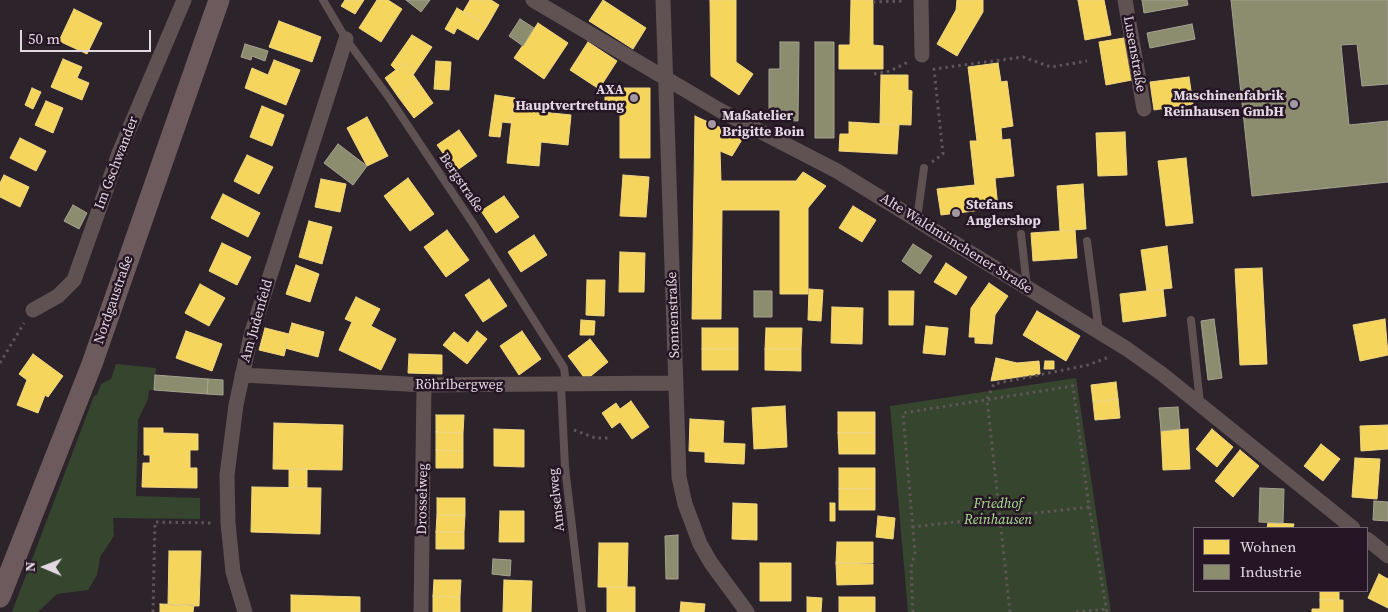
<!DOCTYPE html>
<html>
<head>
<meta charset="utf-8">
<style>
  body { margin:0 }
  #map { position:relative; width:1388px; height:612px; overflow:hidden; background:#2c232b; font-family:"Source Serif 4",serif }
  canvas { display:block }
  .legend { position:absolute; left:1193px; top:527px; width:175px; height:65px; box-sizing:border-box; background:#261625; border:1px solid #726371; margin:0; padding:6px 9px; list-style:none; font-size:15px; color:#e3d7e2 }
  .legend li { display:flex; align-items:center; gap:10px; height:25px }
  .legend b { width:25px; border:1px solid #726371 }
  .north { position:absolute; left:20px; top:542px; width:50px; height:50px; -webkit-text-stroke:4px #261625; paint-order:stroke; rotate:271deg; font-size:14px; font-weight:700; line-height:20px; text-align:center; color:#e3d7e2 }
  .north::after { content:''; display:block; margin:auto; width:18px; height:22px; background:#e3d7e2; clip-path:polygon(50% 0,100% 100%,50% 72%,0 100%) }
  .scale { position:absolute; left:20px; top:30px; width:131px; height:22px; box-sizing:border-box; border:2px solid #e3d7e2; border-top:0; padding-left:6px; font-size:15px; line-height:18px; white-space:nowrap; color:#e3d7e2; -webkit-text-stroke:4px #261625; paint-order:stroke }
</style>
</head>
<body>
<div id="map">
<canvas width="1388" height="612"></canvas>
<ul class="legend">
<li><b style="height:14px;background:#f6d55c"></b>Wohnen</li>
<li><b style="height:14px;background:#8c8c6e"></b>Industrie</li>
</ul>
<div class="north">N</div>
<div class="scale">50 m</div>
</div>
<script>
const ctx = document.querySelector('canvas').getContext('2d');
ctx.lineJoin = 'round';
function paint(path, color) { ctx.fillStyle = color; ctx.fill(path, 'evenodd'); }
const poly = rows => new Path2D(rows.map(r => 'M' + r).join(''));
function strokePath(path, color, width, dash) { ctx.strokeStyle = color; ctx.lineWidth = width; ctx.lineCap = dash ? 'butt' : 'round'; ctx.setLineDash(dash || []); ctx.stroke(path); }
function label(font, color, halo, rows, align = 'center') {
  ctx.font = font + ' "Source Serif 4",serif'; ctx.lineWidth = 5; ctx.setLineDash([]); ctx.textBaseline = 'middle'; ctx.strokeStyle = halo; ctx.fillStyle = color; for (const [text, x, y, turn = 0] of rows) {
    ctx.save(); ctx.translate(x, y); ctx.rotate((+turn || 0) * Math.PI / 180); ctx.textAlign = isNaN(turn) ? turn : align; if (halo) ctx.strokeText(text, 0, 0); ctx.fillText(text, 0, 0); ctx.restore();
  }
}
paint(poly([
  [116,364,156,368,154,390,149,390,148,399,138,420,136,496,200,498,200,519,113,518,114,536,100,557,97,575,88,590,57,594,38,612,12,612,94,396,97,395,101,384,111,379],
  [1076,378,1111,612,908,612,890,406]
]), '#36462e');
const homes = poly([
  [345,0,364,0,355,14,341,6,345,0],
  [377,0,388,0,402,9,381,42,359,28,377,0],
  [470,0,491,0,499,5,487,26,463,12,470,0],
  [603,0,646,28,633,49,589,21,603,0],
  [710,0,736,0,736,62,753,74,739,95,711,76,710,0],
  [851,0,873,0,873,45,883,46,883,69,839,69,839,45,850,45,851,0],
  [957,0,983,0,983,12,957,56,937,44,956,10,957,0],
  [1078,0,1104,0,1111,35,1085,40,1078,0],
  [457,8,487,26,478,40,457,28,454,34,445,29,457,8],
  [74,9,102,23,87,54,59,41,74,9],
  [279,21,321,37,312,62,269,47,279,21],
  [538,23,568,43,544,79,514,58,538,23],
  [412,35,432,47,413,75,405,63,396,70,391,65,412,35],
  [1124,38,1132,80,1106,85,1099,42,1124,38],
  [588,42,617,61,599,89,570,70,588,42],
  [63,59,82,67,77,78,89,83,82,100,51,87,63,59],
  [274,60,300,70,286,105,245,88,252,68,268,75,274,60],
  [436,61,451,62,449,90,434,89,436,61],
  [405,63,419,83,399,98,385,78,405,63],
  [998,63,1001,82,1007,81,1013,126,1001,128,1002,140,1010,139,1014,176,995,178,998,208,941,215,937,189,975,185,970,141,977,141,968,67,998,63],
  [881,75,908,75,908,90,912,91,911,125,880,124,881,75],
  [1189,77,1193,104,1154,110,1150,82,1189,77],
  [419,83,433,103,414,118,399,98,419,83],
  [32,88,41,92,33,109,25,105,32,88],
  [605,88,650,88,650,158,620,158,620,109,605,109,605,88],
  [495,95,515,98,511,123,502,122,500,137,489,136,495,95],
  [46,101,63,108,53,133,35,125,46,101],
  [262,106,284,115,272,146,250,137,262,106],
  [513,109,571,115,568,145,541,142,539,166,507,163,513,109],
  [695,116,743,138,732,156,720,151,721,181,796,181,803,172,826,186,808,208,808,294,780,294,780,210,722,210,721,319,692,319,695,116],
  [367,117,388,156,367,166,347,128,367,117],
  [849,122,899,125,897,154,839,151,840,134,849,134,849,122],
  [459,130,477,156,456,171,437,145,459,130],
  [1125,132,1127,175,1098,176,1096,133,1125,132],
  [20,138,46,151,36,171,10,158,20,138],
  [247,155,273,167,259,194,234,181,247,155],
  [1186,158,1193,223,1166,226,1158,161,1186,158],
  [4,175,29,187,20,207,0,197,0,183,4,175],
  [623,175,649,177,646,217,620,216,623,175],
  [408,178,434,214,410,231,384,196,408,178],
  [321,179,346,184,340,212,315,207,321,179],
  [1083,184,1086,229,1060,231,1057,186,1083,184],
  [223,194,260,213,248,237,211,218,223,194],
  [504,196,519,217,496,233,481,211,504,196],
  [853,206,876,220,862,242,839,228,853,206],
  [309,221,332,227,322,264,299,257,309,221],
  [447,230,469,260,446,277,424,247,447,230],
  [1075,230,1077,258,1033,261,1031,233,1075,230],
  [534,235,547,255,521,272,508,252,534,235],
  [222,243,251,257,237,285,209,271,222,243],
  [1167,246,1172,288,1147,291,1141,250,1167,246],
  [620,252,645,253,644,292,619,292,620,252],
  [946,263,967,277,956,295,934,282,946,263],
  [296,265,319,274,310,302,286,294,296,265],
  [1262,268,1267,364,1240,365,1235,269,1262,268],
  [489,279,507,306,483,322,465,295,489,279],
  [587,280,605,280,604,316,586,315,587,280],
  [989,283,1008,296,995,315,992,344,975,343,975,337,969,337,971,308,989,283],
  [200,284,225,298,209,326,185,313,200,284],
  [809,289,823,290,821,321,808,320,809,289],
  [1163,289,1166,316,1123,322,1120,294,1163,289],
  [889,291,914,291,913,325,889,325,889,291],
  [356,297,380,309,371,326,396,339,381,370,339,350,352,322,345,319,356,297],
  [832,307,863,308,862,344,831,343,832,307],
  [1037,311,1080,336,1066,361,1023,335,1037,311],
  [1385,319,1388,355,1360,361,1353,325,1385,319],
  [581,320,595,321,594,335,580,335,581,320],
  [292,323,324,332,318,357,285,348,292,323],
  [926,326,948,328,945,355,923,353,926,326],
  [265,328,289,334,284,356,259,350,265,328],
  [702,328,738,328,738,349,702,349,702,328],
  [766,328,802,328,801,349,765,349,766,328],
  [186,331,222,344,212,371,176,358,186,331],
  [477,331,487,339,467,364,443,345,454,332,468,343,477,331],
  [522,331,541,359,519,375,500,346,522,331],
  [590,339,608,362,586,380,568,356,590,339],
  [702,349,738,349,738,370,702,370,702,349],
  [765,349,801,349,801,371,765,370,765,349],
  [33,354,63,376,48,397,45,395,38,413,17,405,27,380,19,374,33,354],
  [409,354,442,355,442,374,408,373,409,354],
  [996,358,1017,363,1039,361,1040,374,991,381,996,358],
  [1045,361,1054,361,1054,369,1044,369,1045,361],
  [1116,382,1118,399,1093,402,1091,385,1116,382],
  [1118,399,1120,418,1095,420,1093,402,1118,399],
  [631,401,649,427,632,439,620,422,612,428,602,413,616,403,620,409,631,401],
  [785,406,787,447,754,449,752,408,785,406],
  [838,412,875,412,875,433,838,433,838,412],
  [436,415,464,415,463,433,436,432,436,415],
  [690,419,724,421,723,443,745,444,744,464,705,462,705,452,689,451,690,419],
  [274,423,343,425,342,470,273,469,274,423],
  [1388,425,1388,449,1361,451,1360,426,1388,425],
  [144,428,163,428,163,433,198,434,198,450,190,450,190,468,197,468,197,488,142,487,143,463,150,463,150,455,144,455,144,428],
  [494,429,524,430,524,467,494,466,494,429],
  [1188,429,1190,469,1163,470,1161,431,1188,429],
  [1212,429,1233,447,1217,467,1196,449,1212,429],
  [436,432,463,433,463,451,436,450,436,432],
  [838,433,875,433,875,454,839,454,838,433],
  [1321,444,1340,459,1323,481,1304,466,1321,444],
  [436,450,463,451,463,468,436,468,436,450],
  [1240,450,1259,466,1233,497,1215,481,1240,450],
  [1355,458,1380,459,1377,499,1352,497,1355,458],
  [839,468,875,468,875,489,839,489,839,468],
  [289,469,307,469,307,488,289,488,289,469],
  [252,487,321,488,320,534,251,532,252,487],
  [839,489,875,489,875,510,839,510,839,489],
  [437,498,465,498,465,515,437,515,437,498],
  [733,503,757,504,757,540,732,539,733,503],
  [830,503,835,503,835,521,830,521,830,503],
  [500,511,524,511,524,542,499,542,500,511],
  [437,515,465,515,464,532,436,532,437,515],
  [878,516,895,518,893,539,876,537,878,516],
  [1268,523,1294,524,1293,528,1267,528,1268,523],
  [436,532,464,532,464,549,436,549,436,532],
  [837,542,873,542,873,563,836,563,837,542],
  [599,543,628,543,627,587,598,587,599,543],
  [169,551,201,551,199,606,168,605,169,551],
  [760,563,791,563,791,601,760,601,760,563],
  [836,563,873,564,873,584,837,585,836,563],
  [1379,574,1388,579,1388,608,1368,598,1379,574],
  [434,580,461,580,460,597,433,596,434,580],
  [504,580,532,581,531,612,503,612,504,580],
  [607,587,635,587,635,612,607,612,607,587],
  [1320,591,1339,591,1339,600,1320,600,1320,591],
  [291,595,360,597,360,612,291,612,291,595],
  [433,596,460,597,460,612,433,612,433,596],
  [807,597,822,598,821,612,807,612,807,597],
  [839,597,875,597,875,612,839,612,839,597],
  [1320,600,1343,600,1343,612,1312,612,1312,609,1320,609,1320,600],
  [681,602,705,604,704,612,680,612,681,602],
  [160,604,194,605,193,612,160,612,160,604]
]);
paint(homes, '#f6d55c');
strokePath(homes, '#f0d684', 1);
const industry = poly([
  [406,0,430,0,421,12,406,0],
  [1142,0,1187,0,1188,5,1144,13,1142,0],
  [1231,0,1388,0,1388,84,1362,86,1357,44,1341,45,1349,125,1388,121,1388,182,1252,196,1231,0],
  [520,19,534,28,523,46,509,36,520,19],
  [1192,24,1195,39,1150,48,1147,33,1192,24],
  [780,42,799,42,798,121,781,120,781,109,769,109,769,69,780,69,780,42],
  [815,42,834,42,834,138,815,138,815,42],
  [245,44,268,51,265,61,252,56,251,60,241,57,245,44],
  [338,144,367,166,353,185,324,163,338,144],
  [73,205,87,213,79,229,64,221,73,205],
  [913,244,932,256,920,274,902,261,913,244],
  [754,291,772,291,772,317,754,317,754,291],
  [1214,319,1222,378,1208,380,1201,321,1214,319],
  [155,375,208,379,207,394,154,390,155,375],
  [208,379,223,380,223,395,207,394,208,379],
  [1178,407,1180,429,1161,431,1159,408,1178,407],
  [1260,488,1284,489,1283,523,1259,522,1260,488],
  [1374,501,1388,502,1388,521,1373,520,1374,501],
  [678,535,678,579,666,579,665,536,678,535],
  [493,559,511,560,510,576,492,574,493,559]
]);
paint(industry, '#8c8c6e');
strokePath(industry, '#a6a291', 1);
strokePath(poly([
  [873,2,905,1],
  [874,74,890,71,910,61],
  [932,162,943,154,934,69,1023,57,1051,67,1087,61],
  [0,363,24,323],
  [574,430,595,438,610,438],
  [912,527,1089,507],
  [153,612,155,522,213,523],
  [913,612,911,567,915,553,903,413,1073,386,1089,507,1107,612],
  [1010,612,987,399,994,384,1088,365,1109,357],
  [1076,612,1107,609]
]), '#615458', 3, [2.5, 4]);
strokePath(poly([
  [323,0,346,39,390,99,472,222,564,368,566,385],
  [917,219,924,168],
  [1021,234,1027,287],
  [1087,241,1099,332],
  [1191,320,1200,403],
  [561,385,565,467,582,612]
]), '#605153', 8);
strokePath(poly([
  [533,0,721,111,837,171,1127,349,1162,374,1353,528],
  [663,0,679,477,685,504,700,544,711,563,747,612],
  [921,0,922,55],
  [1125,0,1144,109],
  [33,310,58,296,74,280,119,153,184,0],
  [242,375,424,385,676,383],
  [1367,539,1388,556],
  [245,612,233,572,228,523,227,475,236,405,251,335,346,39],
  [421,612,424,385]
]), '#605153', 15);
strokePath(poly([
  [0,597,92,364,219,0]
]), '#6d5a5c', 21);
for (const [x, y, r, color] of [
  [634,98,5,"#a398a2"],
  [1294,104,5,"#a398a2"],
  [712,124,5,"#a398a2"],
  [956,213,5,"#a398a2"]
]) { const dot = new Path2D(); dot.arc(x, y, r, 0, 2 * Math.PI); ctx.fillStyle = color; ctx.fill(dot); strokePath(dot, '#261625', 2); }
label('14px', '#e3d7e2', '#261625', [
  ["Lusenstraße",1134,54,80],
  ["Im Gschwander",117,163,-69],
  ["Bergstraße",461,183,56],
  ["Alte Waldmünchener Straße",956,244,32],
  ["Nordgaustraße",114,300,-71],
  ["Sonnenstraße",674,315,-92],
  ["Am Judenfeld",257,321,-74],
  ["Röhrlbergweg",459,385],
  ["Drosselweg",423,499,-89],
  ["Amselweg",557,500,-96]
]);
label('bold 14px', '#e3d7e2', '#261625', [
  ["AXA",624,90],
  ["Hauptvertretung",624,106],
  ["Maschinenfabrik",1284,96],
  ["Reinhausen GmbH",1284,112],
  ["Maßatelier",722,116,"left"],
  ["Brigitte Boin",722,132,"left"],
  ["Stefans",966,205,"left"],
  ["Anglershop",966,221,"left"]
], 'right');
label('italic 14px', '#aae092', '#261625', [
  ["Friedhof",998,504],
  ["Reinhausen",998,520]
]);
</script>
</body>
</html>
